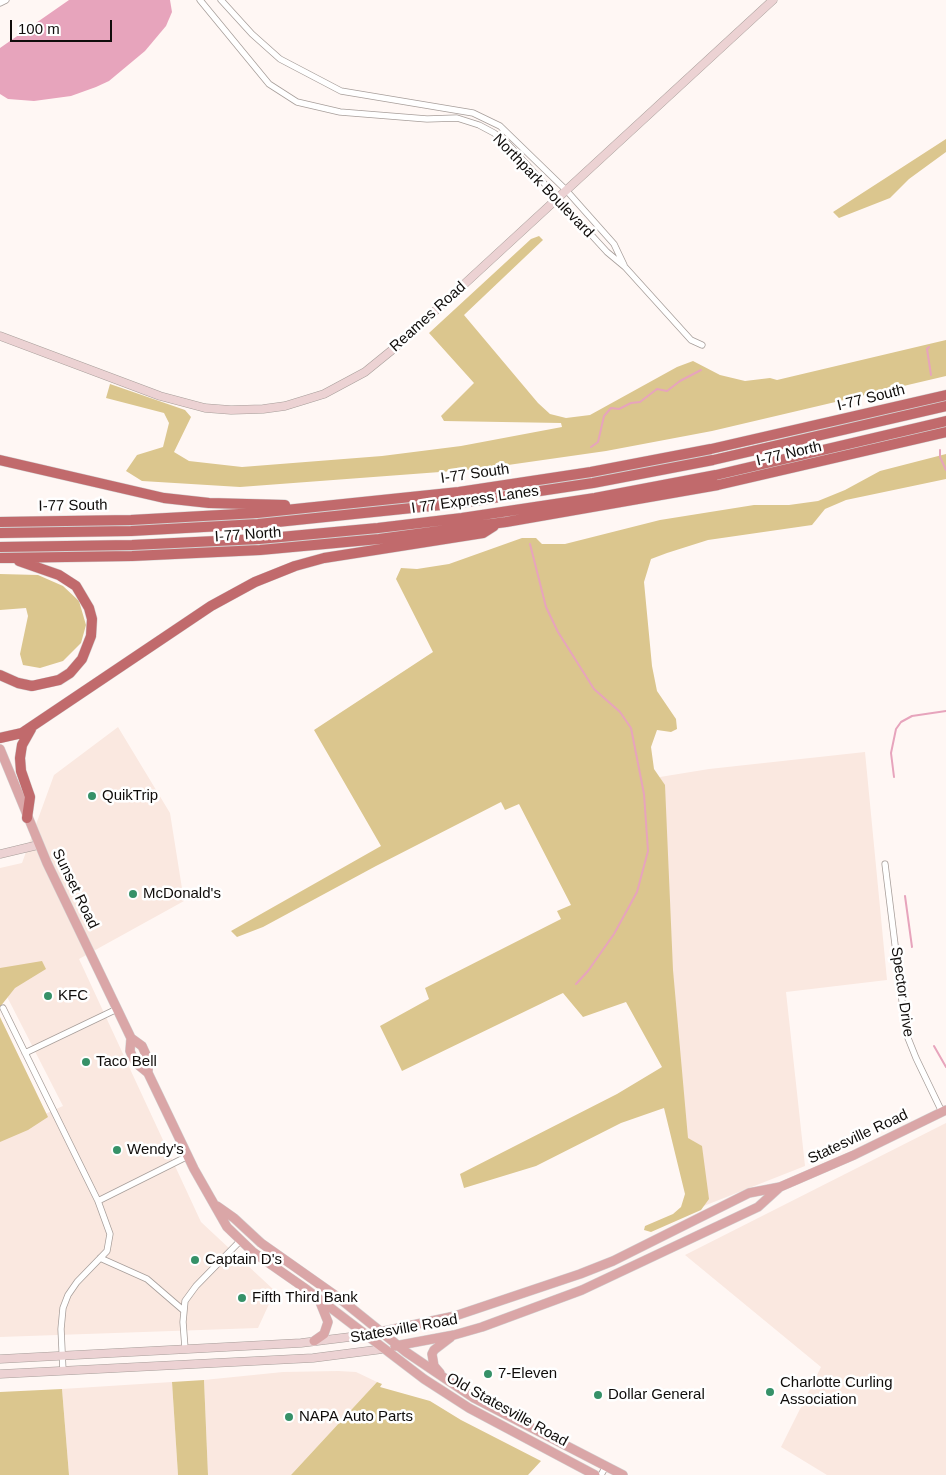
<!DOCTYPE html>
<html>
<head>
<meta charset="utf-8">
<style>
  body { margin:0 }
  #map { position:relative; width:946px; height:1475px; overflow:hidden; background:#fff7f4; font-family:Helvetica,sans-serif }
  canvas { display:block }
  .scale { position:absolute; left:10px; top:20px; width:102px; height:22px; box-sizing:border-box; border:2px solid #100d0b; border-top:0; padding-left:6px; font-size:15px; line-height:18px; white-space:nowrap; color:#100d0b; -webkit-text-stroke:4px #fff; paint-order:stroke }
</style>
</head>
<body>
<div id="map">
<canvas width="946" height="1475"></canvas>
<div class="scale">100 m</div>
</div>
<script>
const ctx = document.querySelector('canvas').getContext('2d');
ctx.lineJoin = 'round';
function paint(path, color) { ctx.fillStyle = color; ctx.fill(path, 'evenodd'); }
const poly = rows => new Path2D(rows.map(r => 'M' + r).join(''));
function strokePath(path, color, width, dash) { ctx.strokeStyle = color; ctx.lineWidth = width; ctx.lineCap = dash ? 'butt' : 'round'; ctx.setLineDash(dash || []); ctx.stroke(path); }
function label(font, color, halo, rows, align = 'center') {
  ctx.font = font + ' Helvetica,sans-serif'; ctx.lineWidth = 5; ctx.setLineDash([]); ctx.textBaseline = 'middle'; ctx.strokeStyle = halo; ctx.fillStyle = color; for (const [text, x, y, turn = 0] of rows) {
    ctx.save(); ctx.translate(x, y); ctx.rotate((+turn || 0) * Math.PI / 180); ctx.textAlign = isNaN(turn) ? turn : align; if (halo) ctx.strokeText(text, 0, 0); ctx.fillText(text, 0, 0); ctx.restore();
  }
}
paint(poly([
  [118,727,170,813,184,901,79,959,201,1222,275,1291,258,1328,0,1337,0,1134,63,1106,0,983,0,868,22,863,54,775],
  [865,752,887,980,786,992,805,1166,691,1211,673,1006,660,777,709,769],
  [946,1123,946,1475,827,1475,781,1447,821,1367,685,1255],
  [338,1371,356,1372,377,1382,291,1475,208,1475,204,1380,283,1372],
  [172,1382,178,1475,69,1475,62,1389]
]), '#fae8e0');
paint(poly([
  [946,139,946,152,909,179,890,198,839,218,833,212],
  [539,236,543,240,464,315,538,403,550,414,566,418,590,415,677,367,693,361,720,375,745,381,770,378,777,380,946,340,946,376,712,431,606,451,480,469,240,487,142,481,126,471,137,455,163,447,169,423,164,413,106,398,110,384,185,410,191,417,174,452,189,461,242,467,382,456,461,446,562,427,561,423,444,421,441,416,474,383,429,333,531,239],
  [946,454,946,479,846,500,825,509,812,525,708,540,667,553,651,559,644,582,652,666,657,691,676,719,677,729,671,732,657,730,651,747,654,769,665,785,673,970,688,1138,702,1146,709,1199,701,1210,651,1232,644,1230,645,1226,673,1214,681,1207,685,1194,664,1108,621,1123,536,1166,464,1188,460,1174,617,1094,662,1067,626,1002,583,1017,563,993,402,1071,380,1026,429,999,425,988,561,919,557,911,571,905,519,804,505,810,501,802,376,866,263,927,237,937,231,931,381,846,314,730,433,652,396,579,401,568,417,569,449,564,522,538,536,538,542,544,565,544,660,520,754,505,789,505,818,501,845,490,880,471],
  [0,574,38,575,63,586,79,601,86,625,81,643,63,661,40,668,23,665,20,654,28,616,26,608,0,610],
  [42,961,46,969,15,988,0,1007,0,968],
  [0,1017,48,1117,28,1130,0,1142],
  [204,1380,208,1475,178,1475,172,1382],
  [377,1382,382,1384,380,1387,430,1401,461,1420,541,1461,528,1475,291,1475],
  [62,1389,69,1475,0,1475,0,1392]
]), '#dbc68e');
paint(poly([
  [69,0,170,0,172,12,166,26,145,51,109,81,96,87,71,96,34,101,8,99,0,94,0,48]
]), '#e7a4bc');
strokePath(poly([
  [929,347,927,349,931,375],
  [591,447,598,442,604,416,611,408,619,409,631,403,640,402,657,389,667,391,680,381,701,370],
  [940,450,940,457,946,470],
  [530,544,546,607,558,632,594,689,620,712,631,728,644,794,648,851,637,892,614,934,588,971,576,984],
  [894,777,891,753,896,729,901,722,912,716,946,711],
  [905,896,912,947],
  [934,1046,946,1067]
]), '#e7a4bc', 2);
const street = poly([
  [200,0,269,84,297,102,340,112,427,119,457,118,479,125,494,133,507,143,607,252,625,267,691,340,702,345],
  [221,0,252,34,280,59,341,91,473,113,500,126,566,190,614,244,624,265],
  [0,3,6,0],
  [885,864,906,1033,916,1058,942,1112],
  [3,1008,98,1201,110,1234,107,1251,77,1282,68,1295,63,1308,61,1329,63,1371],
  [25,1053,117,1009],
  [98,1201,188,1156],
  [100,1258,147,1279,183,1310],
  [185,1348,183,1322,185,1301,196,1286,241,1240],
  [601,1475,606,1466]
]);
const secondary = poly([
  [0,336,160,396,205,408,231,410,263,409,285,406,324,394,365,372,397,346,773,0],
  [0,854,38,845],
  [0,1359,301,1343,366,1335],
  [0,1374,313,1358,383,1349]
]);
const primary = poly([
  [0,749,47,863,131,1038,142,1046,148,1059,148,1073,194,1169,227,1227,253,1252,306,1289,424,1379,469,1408,595,1475],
  [131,1038,130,1051,133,1058,137,1064,148,1073],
  [217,1206,234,1218,261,1243,339,1298,406,1352,474,1398,623,1475],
  [366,1335,455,1316,580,1274,613,1261,749,1193,780,1187,854,1155,946,1110],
  [314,1341,324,1334,328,1322,320,1302],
  [395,1346,454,1335,482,1327,582,1290,758,1207,780,1187],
  [440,1373,434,1366,432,1354,434,1350,451,1337]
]);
const highway = poly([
  [0,460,164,498,209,503,285,505],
  [0,522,131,520,257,513,459,492,591,472,711,449,946,395],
  [0,533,131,531,258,524,460,503,593,483,713,460,946,406],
  [0,547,132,545,259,539,378,528,462,518,595,498,716,475,946,421],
  [0,558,132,556,260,550,379,539,506,522,718,485,946,432],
  [0,675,18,683,32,686,59,680,70,673,82,659,91,636,92,619,89,608,76,586,59,575,19,561],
  [0,738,22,733,211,606,255,582,295,566,324,558,483,533,494,526],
  [27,818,30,797,21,771,20,758,22,745,31,729]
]);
strokePath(street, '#a79e9a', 7);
strokePath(secondary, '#a79e9a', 9);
strokePath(primary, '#d4d3d3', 10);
strokePath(highway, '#d4d3d3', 11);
strokePath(street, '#fff', 5.5);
strokePath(secondary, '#ecd2d3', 8);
strokePath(primary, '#daa6a7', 9);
strokePath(highway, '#c16a6c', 10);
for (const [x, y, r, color] of [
  [92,796,5,"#369168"],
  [133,894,5,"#369168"],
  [48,996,5,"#369168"],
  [86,1062,5,"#369168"],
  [117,1150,5,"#369168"],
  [195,1260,5,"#369168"],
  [242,1298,5,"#369168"],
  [488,1374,5,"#369168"],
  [770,1392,5,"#369168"],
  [598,1395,5,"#369168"],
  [289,1417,5,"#369168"]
]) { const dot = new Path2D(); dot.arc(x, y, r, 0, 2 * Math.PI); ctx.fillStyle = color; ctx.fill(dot); strokePath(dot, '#fff', 2); }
label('15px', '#100d0b', '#fff', [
  ["Northpark Boulevard",543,186,46],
  ["Reames Road",428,317,-42],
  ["I-77 South",871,398,-14],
  ["I-77 North",789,454,-13],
  ["I-77 South",475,474,-8],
  ["I 77 Express Lanes",475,500,-8],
  ["I-77 South",73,506,-1],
  ["I-77 North",248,535,-4],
  ["Sunset Road",75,889,64],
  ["Spector Drive",902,992,82],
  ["Statesville Road",858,1137,-25],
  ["Statesville Road",404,1329,-10],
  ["Old Statesville Road",507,1410,29]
]);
label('15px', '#100d0b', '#fff', [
  ["QuikTrip",102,796],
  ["McDonald's",143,894],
  ["KFC",58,996],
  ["Taco Bell",96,1062],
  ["Wendy's",127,1150],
  ["Captain D's",205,1260],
  ["Fifth Third Bank",252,1298],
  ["7-Eleven",498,1374],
  ["Charlotte Curling",780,1383],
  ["Association",780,1400],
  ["Dollar General",608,1395],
  ["NAPA Auto Parts",299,1417]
], 'left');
</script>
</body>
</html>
